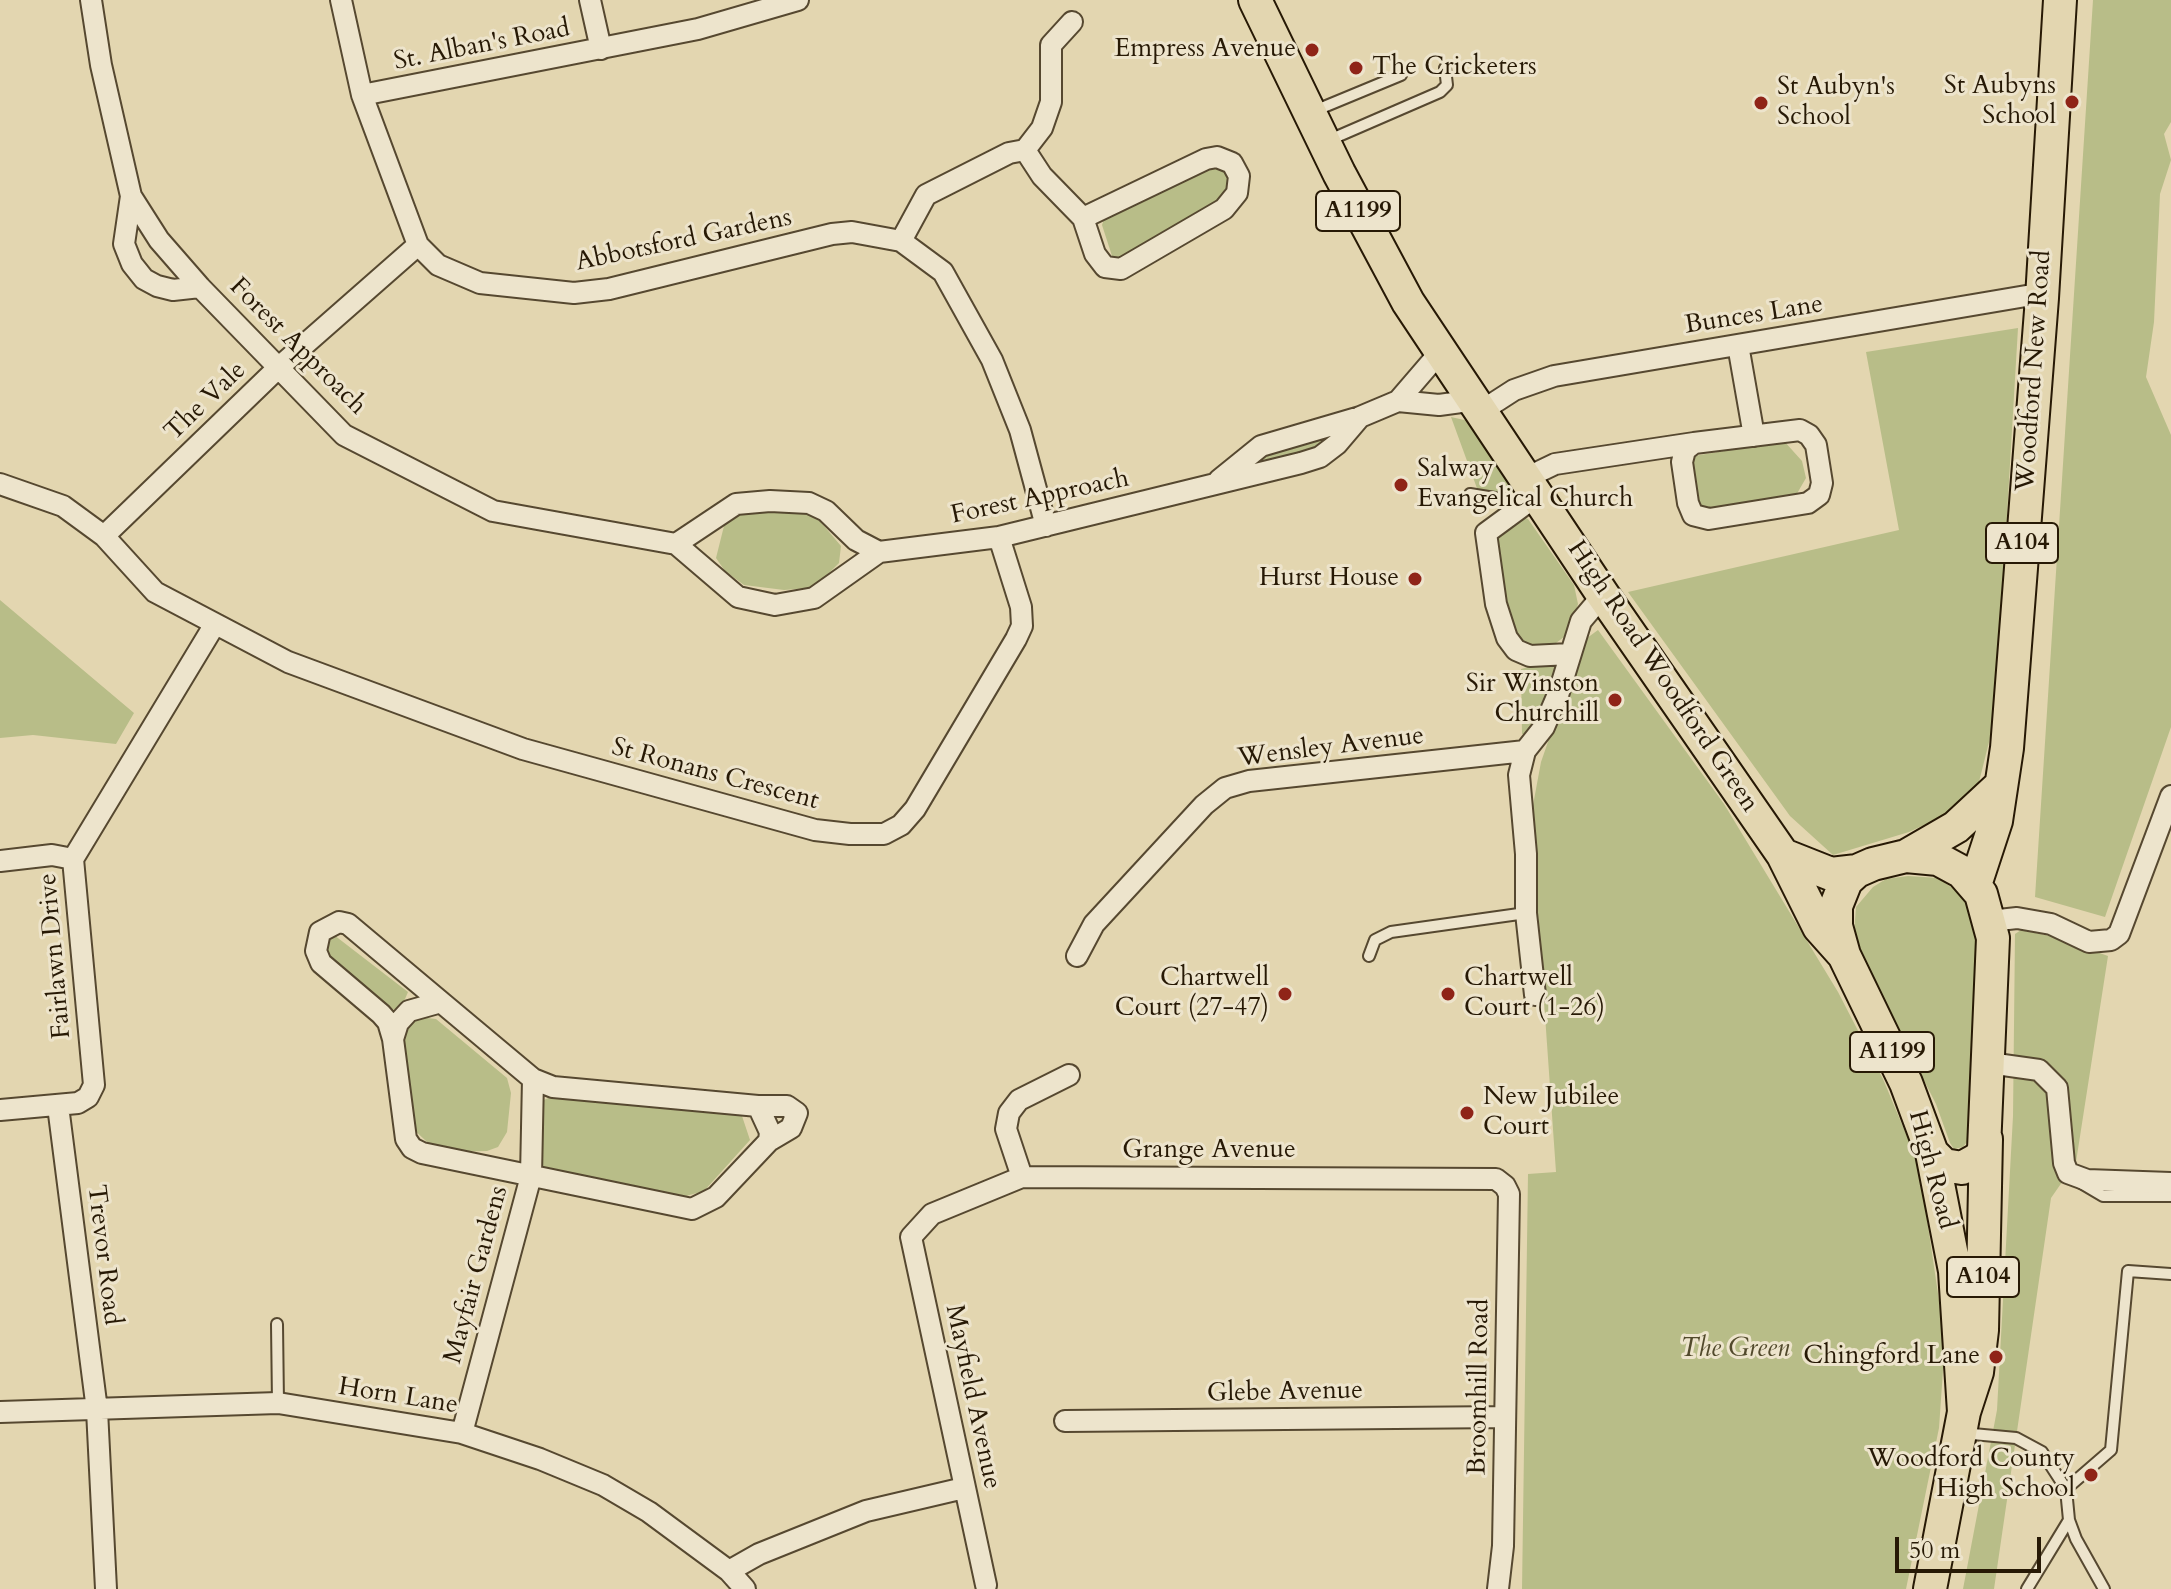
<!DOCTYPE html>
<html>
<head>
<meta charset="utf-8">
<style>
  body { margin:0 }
  #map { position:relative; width:2171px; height:1589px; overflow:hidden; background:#e3d6b0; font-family:Cardo,serif }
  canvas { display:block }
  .scale { position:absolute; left:1895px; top:1537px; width:146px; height:36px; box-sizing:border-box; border:4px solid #271905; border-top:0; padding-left:10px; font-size:24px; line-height:28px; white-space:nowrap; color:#271905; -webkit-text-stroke:6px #ede4cc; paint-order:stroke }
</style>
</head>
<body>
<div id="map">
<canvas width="2171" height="1589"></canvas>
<div class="scale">50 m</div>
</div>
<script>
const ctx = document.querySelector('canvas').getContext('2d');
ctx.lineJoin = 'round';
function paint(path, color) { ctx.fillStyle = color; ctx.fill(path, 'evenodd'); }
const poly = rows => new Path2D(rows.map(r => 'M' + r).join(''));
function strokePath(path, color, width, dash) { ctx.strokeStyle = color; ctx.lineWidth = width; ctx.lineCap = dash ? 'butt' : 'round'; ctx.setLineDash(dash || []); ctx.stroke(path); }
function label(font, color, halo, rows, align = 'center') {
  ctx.font = font + ' Cardo,serif'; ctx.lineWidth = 6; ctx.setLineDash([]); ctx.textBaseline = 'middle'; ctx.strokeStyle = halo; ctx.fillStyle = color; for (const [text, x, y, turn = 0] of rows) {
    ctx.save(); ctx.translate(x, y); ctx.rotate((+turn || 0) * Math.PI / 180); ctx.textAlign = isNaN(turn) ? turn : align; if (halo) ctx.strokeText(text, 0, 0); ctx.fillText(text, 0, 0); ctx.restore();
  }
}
paint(poly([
  [2093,0,2171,0,2171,122,2164,134,2171,160,2160,194,2154,322,2146,377,2171,435,2171,727,2105,917,2035,897],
  [1216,165,1234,173,1231,196,1121,261,1112,256,1102,225,1106,213],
  [2018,328,1995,718,1979,782,1956,810,1909,832,1833,855,1790,816,1628,592,1899,530,1866,352],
  [1451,417,1473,422,1514,493,1478,491],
  [1319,438,1325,440,1326,446,1262,464,1259,458,1265,452],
  [1784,441,1802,461,1806,478,1795,497,1700,511,1685,468,1694,456],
  [789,509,813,513,841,546,839,563,823,579,809,588,784,590,744,585,725,571,716,558,725,522,742,510],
  [1519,515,1528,519,1574,585,1578,604,1568,634,1552,646,1525,646,1513,635,1496,538],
  [0,600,134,713,116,744,33,735,0,738],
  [1598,630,1724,804,1838,992,1883,1079,1919,1165,1945,1341,1939,1428,1906,1589,1522,1589,1528,1174,1556,1172,1531,816,1541,762,1583,641],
  [1554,660,1561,668,1530,734,1522,734,1521,669],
  [1908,876,1938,878,1961,894,1974,913,1981,947,1970,1138,1963,1147,1954,1149,1950,1143,1936,1104,1859,953,1854,934,1856,907,1873,887,1886,879],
  [2021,930,2055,937,2108,956,2076,1162,2051,1198,1994,1589,1963,1589,1997,1410,2013,1116,2015,934],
  [334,935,408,992,402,1006,387,1012,325,960,321,940],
  [419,1017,436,1019,507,1078,511,1093,507,1132,498,1147,487,1151,445,1152,426,1141,409,1125,399,1055,407,1024],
  [552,1096,742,1116,750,1140,704,1191,686,1196,551,1172,540,1168,539,1114,544,1100]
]), '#b8bd88');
const service = poly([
  [1314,111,1401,75],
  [1327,141,1440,92,1447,85,1445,68],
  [1470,494,1507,500,1516,509],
  [1369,956,1375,940,1391,932,1526,913],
  [2081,1183,2103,1196,2171,1196],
  [277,1324,278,1403],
  [1962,1433,2016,1438,2042,1452,2066,1489,2069,1520,2076,1539,2104,1589],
  [2066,1489,2111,1450,2128,1271,2171,1274],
  [2027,1589,2069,1520]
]);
const minor = poly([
  [91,0,101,65,131,196,159,240,200,287,344,435,493,511,676,544,738,597,775,605,814,598,879,552,999,537,1301,463,1320,457,1337,444,1360,417],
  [341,0,362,95,418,245,438,265,480,283,574,293,609,289,832,234,852,232,901,241,943,272,992,360,1020,430,1046,526],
  [590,0,601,49],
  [362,95,698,29,798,0],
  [1025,150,1042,128,1051,102,1051,45,1072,22],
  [131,196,124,244,132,264,144,279,157,286,173,290,200,287],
  [901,241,926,195,1009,153,1025,150,1042,176,1083,218,1206,159,1217,157,1232,163,1239,176,1237,193,1224,209,1121,269,1105,267,1095,254,1083,218],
  [1738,345,1754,436],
  [1398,401,1439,405,1476,400],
  [1483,410,1514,390,1554,376,2026,296,2042,298],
  [1528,477,1555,464,1694,443,1800,430,1809,435,1816,445,1822,483,1819,495,1808,503,1709,519,1693,515,1688,503,1682,462,1685,450,1694,443],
  [1219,480,1261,446,1360,417,1398,401,1441,351],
  [0,484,63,506,104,536,155,592,288,662,523,749,815,830,850,834,884,834,901,825,915,809,1016,639,1022,626,1021,607,999,537],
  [1539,494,1486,533,1496,604,1507,638,1516,650,1530,656,1570,654],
  [104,536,278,368,418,245],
  [676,544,736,504,770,501,809,503,826,511,856,540,879,552],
  [0,861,52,855,73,859],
  [1990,921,2017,918,2051,924,2089,942,2111,940,2119,934,2171,796],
  [1077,956,1094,924,1204,805,1225,788,1249,781,1525,751],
  [1535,995,1526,913,1526,854,1519,775,1525,751,1544,727,1559,692,1581,621,1603,595],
  [441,1002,533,1079,553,1087,758,1106,770,1132,769,1141,716,1197,692,1209,422,1153,412,1148,406,1139,393,1039,398,1023,409,1011,441,1002],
  [393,1039,388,1022,381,1014,321,963,316,951,320,932,339,922,348,924,441,1002],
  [1989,1063,2039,1070,2057,1088,2064,1163,2068,1173,2087,1180,2171,1183],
  [58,1106,97,1410,106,1589],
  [758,1106,787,1106,797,1113,791,1128,769,1141],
  [0,1110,78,1103,88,1097,94,1085,73,859,215,624],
  [1022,1177,1006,1129,1009,1113,1019,1100,1069,1075],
  [0,1412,278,1403,462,1433,540,1459,603,1485,649,1512,729,1571,745,1589],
  [1065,1421,1505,1417],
  [462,1433,531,1176,533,1079],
  [729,1571,759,1554,866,1511,964,1488],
  [986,1585,911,1237,932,1214,1022,1177,1496,1179,1505,1186,1509,1194,1503,1546,1498,1589]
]);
const primary = poly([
  [1255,0,1339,173,1408,302,1603,595,1783,855,1819,927,1844,955],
  [1783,855,1831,874,1857,871],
  [1906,856,1956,827,1998,788],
  [1975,885,1996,821,2007,748,2042,298,2060,0],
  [1932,1153,1944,1165,1962,1168,1980,1158,1984,1149,1993,938,1981,894,1962,872,1938,859,1906,856,1873,864,1857,871,1846,881,1836,906,1836,926,1844,955,1906,1083,1932,1153,1955,1271,1964,1412],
  [1930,1589,1964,1412,1977,1372,1982,1330,1986,1139]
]);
strokePath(service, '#564830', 14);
strokePath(minor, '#564830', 24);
strokePath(primary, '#271905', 36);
strokePath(service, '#ede4cc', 10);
strokePath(minor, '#ede4cc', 20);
strokePath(primary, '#e3d6b0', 32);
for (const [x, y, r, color] of [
  [1312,50,8,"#8f2418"],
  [1356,68,8,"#8f2418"],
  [2072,102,8,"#8f2418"],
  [1761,103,8,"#8f2418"],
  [1401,485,8,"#8f2418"],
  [1415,579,8,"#8f2418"],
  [1615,700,8,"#8f2418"],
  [1285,994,8,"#8f2418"],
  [1448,994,8,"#8f2418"],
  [1467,1113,8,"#8f2418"],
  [1996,1357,8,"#8f2418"],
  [2091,1475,8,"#8f2418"]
]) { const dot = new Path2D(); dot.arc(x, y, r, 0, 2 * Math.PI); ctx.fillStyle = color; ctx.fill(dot); strokePath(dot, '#ede4cc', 3); }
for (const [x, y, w] of [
  [1358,211,84],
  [2022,543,72],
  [1892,1052,84],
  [1983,1277,72]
]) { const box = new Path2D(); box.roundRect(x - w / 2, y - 20, w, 40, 6); ctx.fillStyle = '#ede4cc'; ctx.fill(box); strokePath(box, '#271905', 2); }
label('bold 24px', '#271905', null, [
  ["A1199",1358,211],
  ["A104",2022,543],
  ["A1199",1892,1052],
  ["A104",1983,1277]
]);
label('26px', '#271905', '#ede4cc', [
  ["St. Alban's Road",482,46,-11],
  ["Abbotsford Gardens",684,241,-12],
  ["Bunces Lane",1754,316,-9],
  ["Forest Approach",297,347,45],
  ["Woodford New Road",2035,371,-86],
  ["The Vale",206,402,-44],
  ["Forest Approach",1040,498,-12],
  ["High Road Woodford Green",1662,677,56],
  ["Wensley Avenue",1331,748,-7],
  ["St Ronans Crescent",715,775,15],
  ["Fairlawn Drive",56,956,-95],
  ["Grange Avenue",1209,1151],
  ["High Road",1931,1170,75],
  ["Trevor Road",103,1255,83],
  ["Mayfair Gardens",477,1275,-75],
  ["Broomhill Road",1480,1387,-89],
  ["Glebe Avenue",1285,1393,-1],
  ["Horn Lane",398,1397,9],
  ["Mayfield Avenue",972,1397,78]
]);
label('26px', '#271905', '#ede4cc', [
  ["Empress Avenue",1296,50],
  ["The Cricketers",1372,68,"left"],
  ["St Aubyns",2056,87],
  ["School",2056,117],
  ["St Aubyn's",1777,88,"left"],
  ["School",1777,118,"left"],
  ["Salway",1417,470,"left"],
  ["Evangelical Church",1417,500,"left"],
  ["Hurst House",1399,579],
  ["Sir Winston",1599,685],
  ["Churchill",1599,715],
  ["Chartwell",1269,979],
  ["Court (27-47)",1269,1009],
  ["Chartwell",1464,979,"left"],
  ["Court (1-26)",1464,1009,"left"],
  ["New Jubilee",1483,1098,"left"],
  ["Court",1483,1128,"left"],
  ["Chingford Lane",1980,1357],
  ["Woodford County",2075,1460],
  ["High School",2075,1490]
], 'right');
label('italic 26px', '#524a2c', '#ede4cc', [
  ["The Green",1735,1350]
]);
</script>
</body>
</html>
